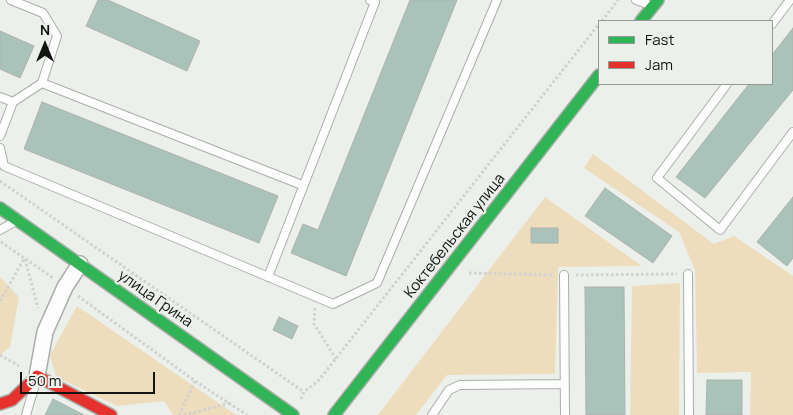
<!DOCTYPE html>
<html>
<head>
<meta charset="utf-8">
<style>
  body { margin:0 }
  #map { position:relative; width:793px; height:415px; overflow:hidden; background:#ecf0eb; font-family:Manrope,sans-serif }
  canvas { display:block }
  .legend { position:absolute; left:598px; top:20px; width:175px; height:65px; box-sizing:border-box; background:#ebf1ea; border:1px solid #949994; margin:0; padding:6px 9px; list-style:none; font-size:15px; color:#121412 }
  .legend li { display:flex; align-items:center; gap:10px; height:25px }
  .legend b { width:25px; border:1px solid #949994 }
  .north { position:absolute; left:20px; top:20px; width:50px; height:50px; -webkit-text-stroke:4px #ebf1ea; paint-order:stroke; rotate:0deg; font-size:14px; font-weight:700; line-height:20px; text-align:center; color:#121412 }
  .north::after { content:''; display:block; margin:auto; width:18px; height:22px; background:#121412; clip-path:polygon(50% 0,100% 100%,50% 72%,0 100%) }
  .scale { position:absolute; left:20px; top:372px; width:135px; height:22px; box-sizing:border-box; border:2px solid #121412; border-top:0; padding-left:6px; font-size:15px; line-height:18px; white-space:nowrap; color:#121412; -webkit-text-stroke:4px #ebf1ea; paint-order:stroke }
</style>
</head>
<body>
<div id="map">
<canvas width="793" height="415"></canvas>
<ul class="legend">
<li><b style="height:6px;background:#30b455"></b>Fast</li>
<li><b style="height:6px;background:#e5322d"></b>Jam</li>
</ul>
<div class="north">N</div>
<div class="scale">50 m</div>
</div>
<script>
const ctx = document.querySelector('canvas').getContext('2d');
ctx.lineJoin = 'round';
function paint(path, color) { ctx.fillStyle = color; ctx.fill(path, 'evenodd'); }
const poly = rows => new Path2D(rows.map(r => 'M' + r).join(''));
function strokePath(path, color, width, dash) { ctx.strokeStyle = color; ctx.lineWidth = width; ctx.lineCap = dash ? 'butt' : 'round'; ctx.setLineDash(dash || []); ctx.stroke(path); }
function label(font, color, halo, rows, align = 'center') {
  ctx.font = font + ' Manrope,sans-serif'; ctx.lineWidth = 4.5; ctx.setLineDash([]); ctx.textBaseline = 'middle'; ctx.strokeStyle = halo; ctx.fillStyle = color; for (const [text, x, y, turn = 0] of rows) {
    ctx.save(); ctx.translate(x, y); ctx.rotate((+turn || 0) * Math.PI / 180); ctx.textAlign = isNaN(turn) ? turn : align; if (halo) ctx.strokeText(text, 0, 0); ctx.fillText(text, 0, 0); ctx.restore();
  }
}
paint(poly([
  [593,154,714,244,734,236,793,276,793,415,750,415,751,372,697,373,695,270,679,232,584,168],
  [545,197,642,266,558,267,555,374,447,375,416,415,378,415],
  [0,277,19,297,10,347,0,355],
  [680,283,679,415,630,415,632,286],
  [77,306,236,415,173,415,164,401,117,406,56,377,50,355]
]), '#eeddbd');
const building = poly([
  [98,0,108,0,200,41,187,71,86,26,98,0],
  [410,0,457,0,346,276,291,253,303,224,318,230,410,0],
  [793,28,793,90,705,198,676,177,749,84,772,84,772,55,793,28],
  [0,31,34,46,20,78,0,69,0,31],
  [42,102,278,196,259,243,24,149,42,102],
  [605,188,672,236,653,263,585,216,605,188],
  [793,197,793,258,787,266,757,242,793,197],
  [531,228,558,228,558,243,531,243,531,228],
  [585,287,624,287,625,415,586,415,585,287],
  [279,317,298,326,292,339,273,330,279,317],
  [707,380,742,380,742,415,706,415,707,380],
  [53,399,84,415,45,415,53,399]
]);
paint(building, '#a9c3ba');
strokePath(building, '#aeb1ae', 1);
const lane = poly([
  [636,0,650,5],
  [772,24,790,0],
  [42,83,302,185],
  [727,84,657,178,720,230,793,132],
  [0,97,13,102,42,83,57,36,43,13,11,0],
  [0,136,13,102],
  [0,148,4,166,333,304,377,283,497,0],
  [0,230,16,221],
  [688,274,689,415],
  [564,275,565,415],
  [268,277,375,2,370,0],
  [26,415,34,388],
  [432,415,449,390,460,385,564,384]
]);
const street = poly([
  [37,376,45,332,65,287,80,264]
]);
const fast = poly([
  [641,21,658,0],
  [0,208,293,415],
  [334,415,599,75]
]);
const jam = poly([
  [0,404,12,400,37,376,111,415]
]);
strokePath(lane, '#abadaa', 10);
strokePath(street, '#abadaa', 18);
strokePath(fast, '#abadaa', 14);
strokePath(jam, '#abadaa', 14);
strokePath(poly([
  [602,21,618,0],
  [0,181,304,392],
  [1,242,53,278],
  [25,259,38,308],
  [469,273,552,275],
  [576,275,677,274],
  [78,296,195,381,247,415],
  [0,301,24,259],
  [315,308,314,324,336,359],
  [0,355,19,366],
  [301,399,304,392,319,380,599,24],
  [179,415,195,381],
  [184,415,230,403]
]), '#d0d1d0', 3, [2.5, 2.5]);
strokePath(lane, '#fcfdfc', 8);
strokePath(street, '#fcfdfc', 15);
strokePath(fast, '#30b455', 11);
strokePath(jam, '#e5322d', 11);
label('15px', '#121412', '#ebf1ea', [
  ["Коктебельская улица",455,236,-52],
  ["улица Грина",155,299,35]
]);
</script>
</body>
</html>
